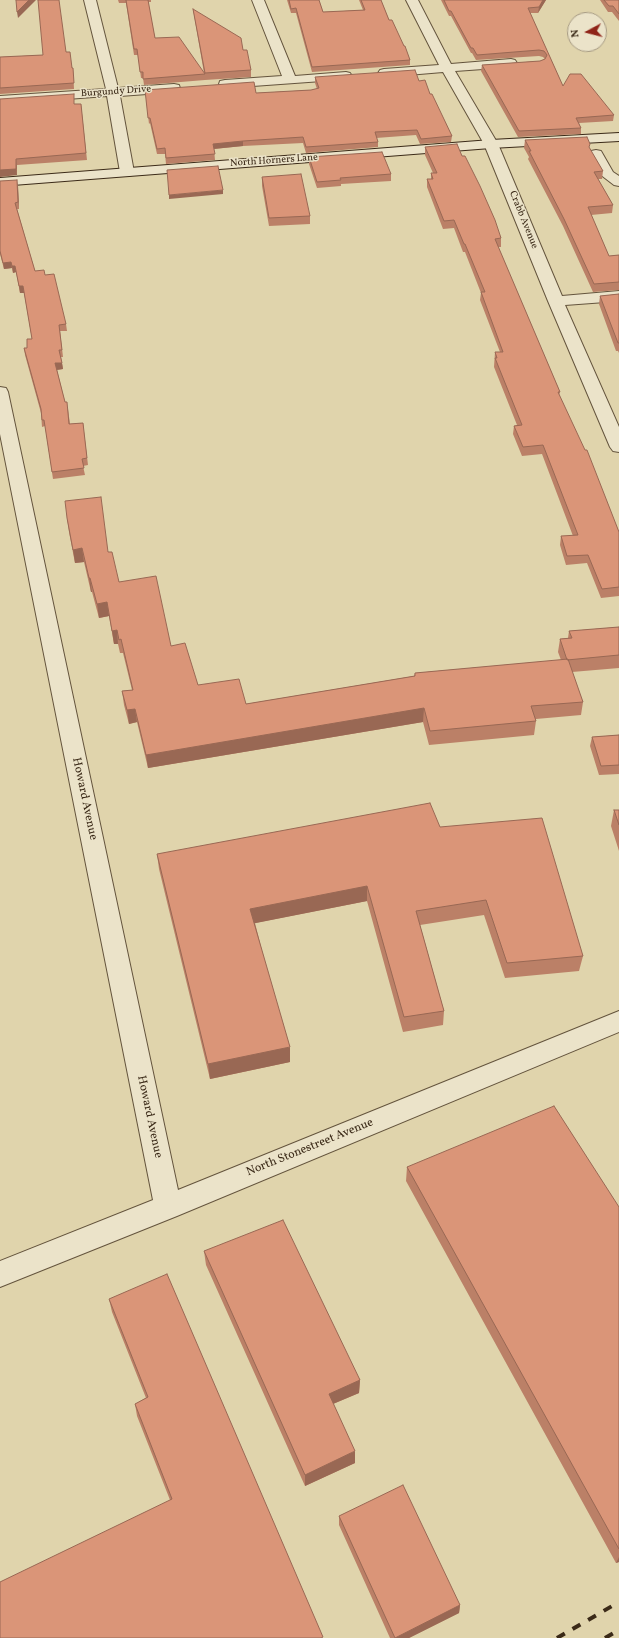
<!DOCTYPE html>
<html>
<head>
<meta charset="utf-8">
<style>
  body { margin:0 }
  #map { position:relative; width:619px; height:1638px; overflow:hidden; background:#e0d4ac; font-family:Vollkorn,serif }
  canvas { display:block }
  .north { position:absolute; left:567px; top:12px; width:40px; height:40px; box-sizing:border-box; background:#ebe3c9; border:1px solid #a59982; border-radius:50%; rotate:263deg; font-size:11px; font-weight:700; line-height:16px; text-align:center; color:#3b2a18 }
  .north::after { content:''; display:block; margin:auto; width:14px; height:18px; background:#8f2418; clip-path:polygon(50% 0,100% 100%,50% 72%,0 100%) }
</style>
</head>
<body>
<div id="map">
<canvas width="619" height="1638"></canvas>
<div class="north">N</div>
</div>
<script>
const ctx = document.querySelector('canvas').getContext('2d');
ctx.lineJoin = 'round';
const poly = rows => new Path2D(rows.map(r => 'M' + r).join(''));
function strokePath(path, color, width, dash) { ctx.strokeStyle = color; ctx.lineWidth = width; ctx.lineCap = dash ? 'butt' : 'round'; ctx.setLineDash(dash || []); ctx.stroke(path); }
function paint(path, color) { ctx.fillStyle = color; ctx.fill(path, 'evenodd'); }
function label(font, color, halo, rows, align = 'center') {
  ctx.font = font + ' Vollkorn,serif'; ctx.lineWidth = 3; ctx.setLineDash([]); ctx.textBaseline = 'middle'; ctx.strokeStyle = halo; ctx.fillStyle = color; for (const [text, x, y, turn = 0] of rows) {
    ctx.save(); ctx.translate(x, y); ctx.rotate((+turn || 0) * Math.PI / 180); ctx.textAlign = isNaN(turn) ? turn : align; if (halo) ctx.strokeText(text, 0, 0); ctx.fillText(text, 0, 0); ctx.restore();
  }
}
const street = poly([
  [84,0,96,0,118,88,174,84,179,85,180,88,179,91,174,92,120,96,134,172,132,175,127,176,122,175,120,172,107,96,0,104,0,96,106,89,84,0],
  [252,0,264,0,295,76,346,72,350,73,352,76,350,79,225,88,220,87,219,84,220,81,225,80,282,76,252,0],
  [406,0,418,0,451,64,511,59,515,60,517,63,515,66,511,67,455,71,498,144,562,296,619,291,619,301,565,305,619,427,619,452,613,451,610,447,548,301,484,144,443,72,384,77,380,76,378,73,380,70,384,69,439,65,406,0],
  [596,150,601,151,613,172,619,176,619,186,614,185,601,175,589,154,591,151,596,150],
  [0,387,6,388,8,392,178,1190,619,1011,619,1032,177,1216,0,1287,0,1261,153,1200,0,434,0,387]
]);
const secondary = poly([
  [619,133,619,141,491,148,0,186,0,178,491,140,619,133]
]);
strokePath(street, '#64543d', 2);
strokePath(secondary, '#3b2a18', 2);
paint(street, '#ebe3c9');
paint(secondary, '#ebe3c9');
strokePath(poly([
  [557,1638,619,1602],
  [605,1638,619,1630]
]), '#3b2a18', 4, [9, 9]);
paint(poly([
  [118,0,151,0,151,2,148,2,155,38,204,73,194,15,193,9,243,50,251,70,251,77,205,80,205,78,205,80,144,85,143,78,141,78,138,55,134,55,126,3,119,3],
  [287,0,319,0,323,12,363,10,359,0,381,0,389,20,404,46,410,60,410,65,312,72,296,13,291,13],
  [441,0,546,0,538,13,530,13,563,86,614,115,613,121,579,123,581,128,581,134,518,137,481,71,482,65,540,61,545,59,543,57,539,56,476,60,472,53,471,53,451,16,449,16],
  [600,0,619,0,619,21,612,12,608,12],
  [66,52,72,68,73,68,74,89,0,94,0,57,43,55],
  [315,77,419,81,430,94,452,136,451,142,420,144,416,135,376,138,378,142,378,147,306,153,303,143,243,146,214,149,215,160,166,164,165,154,157,154,150,123,149,124,145,90,256,93,311,90,317,89,315,83],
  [0,99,74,100,74,104,81,104,87,160,17,165,17,175],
  [525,140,589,148,603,171,602,179,598,179,613,205,612,213,591,215,609,256,619,255,619,290,593,292,563,226,528,159,529,157,524,148],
  [425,147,501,238,501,247,498,247,560,392,559,395,619,532,619,596,601,598,587,563,566,565,560,545,561,536,573,536,542,454,522,456,513,434,514,426,517,425,494,367,495,352,500,352,480,300,481,293,465,252,463,252,454,228,443,229,427,187,427,179,431,179,431,173,433,173,425,155],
  [309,157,391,174,391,181,341,184,341,186,317,188,309,164],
  [262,177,310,216,310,224,269,226,262,186],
  [0,181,18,186,19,209,17,209,35,271,45,275,66,324,67,331,60,331,63,357,61,357,63,369,57,370,65,402,68,409,70,424,83,423,88,465,83,466,85,475,53,479,45,426,42,427,41,413,25,355,24,348,27,348,32,339,24,293,20,293,16,272,13,273,12,268,4,269,0,254],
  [619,294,619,353,618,351,616,351,599,304,600,296],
  [67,518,108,552,119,582,171,646,198,685,246,704,414,676,415,673,561,660,558,652,560,639,568,638,569,631,619,627,619,668,572,672,583,702,581,715,536,719,536,721,534,735,429,745,423,722,148,768,137,722,129,724,124,705,122,691,132,690,123,653,120,653,118,644,114,644,109,616,99,618,92,592,91,592,84,562,75,563,69,532],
  [619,735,619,774,599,775,590,746,592,737],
  [614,810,619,810,619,851,611,826],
  [440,827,583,956,579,971,505,978,484,915,420,925,444,1011,443,1025,403,1032,367,901,255,923,290,1062,210,1079,159,869,157,854],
  [407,1167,619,1207,619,1562,616,1563,406,1181],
  [204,1251,360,1380,359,1393,333,1404,355,1463,305,1486,206,1265],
  [109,1299,323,1637,170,1500,137,1416,135,1404,146,1398,112,1312],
  [339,1516,460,1605,459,1613,409,1638,390,1638,339,1525]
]), '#bb8067');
paint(poly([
  [29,0,36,0,18,18,17,12],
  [543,0,546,0,538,13,539,7],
  [243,141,243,146,213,149,213,144],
  [16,159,17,175,0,177,0,170],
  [17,180,18,186,19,209,18,202],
  [223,190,223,194,169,199,169,195],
  [11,262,12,268,4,269,3,263],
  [12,266,15,266,16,272,13,273],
  [19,286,23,286,24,293,20,293],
  [55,363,62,363,63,369,56,370],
  [82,548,84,562,75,563,73,550],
  [89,578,90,578,92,592,91,592],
  [107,602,109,616,99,618,97,604],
  [117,630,118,644,114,644,112,631],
  [424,708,423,722,148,768,146,755],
  [135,709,137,722,129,724,127,710],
  [367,886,367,901,251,924,250,909],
  [290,1047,290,1062,210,1079,208,1064],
  [360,1380,359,1393,328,1406,329,1394],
  [355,1451,355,1463,305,1486,305,1475],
  [619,1557,619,1562,616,1563],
  [460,1605,459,1613,409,1638,395,1638]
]), '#996854');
const building = poly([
  [16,0,29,0,17,12,16,0],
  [38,0,59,0,66,52,70,52,72,68,73,68,74,83,0,88,0,57,43,55,38,0],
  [126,0,148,0,155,38,179,37,205,74,143,79,143,72,140,72,137,49,134,49,126,0],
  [289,0,319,0,323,12,365,10,361,0,381,0,389,20,392,20,404,46,405,46,410,60,312,67,296,8,291,9,289,0],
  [444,0,543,0,539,7,528,8,563,86,570,74,581,74,614,115,576,118,581,128,519,131,482,65,540,61,545,59,547,55,544,51,539,50,477,55,473,48,471,48,451,11,449,11,444,0],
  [604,0,619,0,619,14,613,6,609,6,604,0],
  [193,9,241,38,243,50,247,50,251,70,205,73,193,9],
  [415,70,419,81,425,80,430,94,432,94,452,136,421,139,417,130,375,132,378,142,306,147,303,137,243,141,213,144,215,154,166,158,165,148,157,149,150,118,148,118,145,90,254,82,256,93,311,90,319,88,315,77,415,70],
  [74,94,74,104,81,104,86,153,16,159,16,169,0,170,0,99,74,94],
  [587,137,590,144,589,147,603,171,594,172,613,205,588,207,609,256,619,255,619,282,594,284,564,219,529,151,531,151,525,140,587,137],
  [457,144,462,156,465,156,480,186,495,220,501,238,495,239,560,392,558,392,585,450,587,450,619,532,619,587,602,589,588,555,567,556,561,536,578,535,543,445,523,447,514,426,522,425,495,358,497,358,495,352,503,352,481,292,485,292,465,244,464,244,454,220,444,221,427,179,433,179,431,173,437,173,425,147,457,144],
  [382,152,391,174,340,178,341,180,317,182,309,157,382,152],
  [218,166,223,190,169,195,167,170,218,166],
  [301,174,310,216,269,218,262,177,301,174],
  [17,180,18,202,15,203,35,271,44,270,45,275,54,274,66,324,59,325,62,350,59,350,62,363,55,363,65,402,67,402,69,424,83,423,87,458,82,459,84,468,52,472,44,420,42,420,41,409,24,348,27,348,27,339,32,339,23,286,19,286,15,266,12,266,11,262,3,263,0,251,0,181,17,180],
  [619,294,619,343,618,343,600,296,619,294],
  [101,497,108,552,112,552,119,582,156,576,171,646,185,643,198,685,239,679,246,704,415,676,415,673,568,659,583,702,531,706,536,721,430,731,424,708,146,755,135,709,127,710,122,691,133,690,121,639,119,640,117,630,112,631,107,602,97,604,90,578,89,578,82,548,73,550,67,518,65,501,101,497],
  [619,627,619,655,567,660,560,639,572,638,569,631,619,627],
  [619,735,619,765,601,766,592,737,619,735],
  [430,803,440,827,542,818,583,956,507,963,486,900,416,911,444,1011,404,1017,367,886,250,909,290,1047,208,1064,157,854,430,803],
  [614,810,619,810,619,825,614,810],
  [554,1106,619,1207,619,1549,407,1167,554,1106],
  [283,1220,360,1380,329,1394,355,1451,305,1475,204,1251,283,1220],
  [167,1274,323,1637,321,1638,0,1638,0,1582,172,1499,135,1404,148,1397,109,1299,167,1274],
  [403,1485,460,1605,395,1638,339,1516,403,1485]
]);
paint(building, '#da9578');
strokePath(building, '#996854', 1);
label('10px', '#3b2a18', '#ebe3c9', [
  ["Burgundy Drive",116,92,-4],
  ["North Horners Lane",274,161,-4],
  ["Crabb Avenue",523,220,68]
]);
label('12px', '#3b2a18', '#ebe3c9', [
  ["Howard Avenue",84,799,78],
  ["Howard Avenue",149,1117,78],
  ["North Stonestreet Avenue",310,1148,-22]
]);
</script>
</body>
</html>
